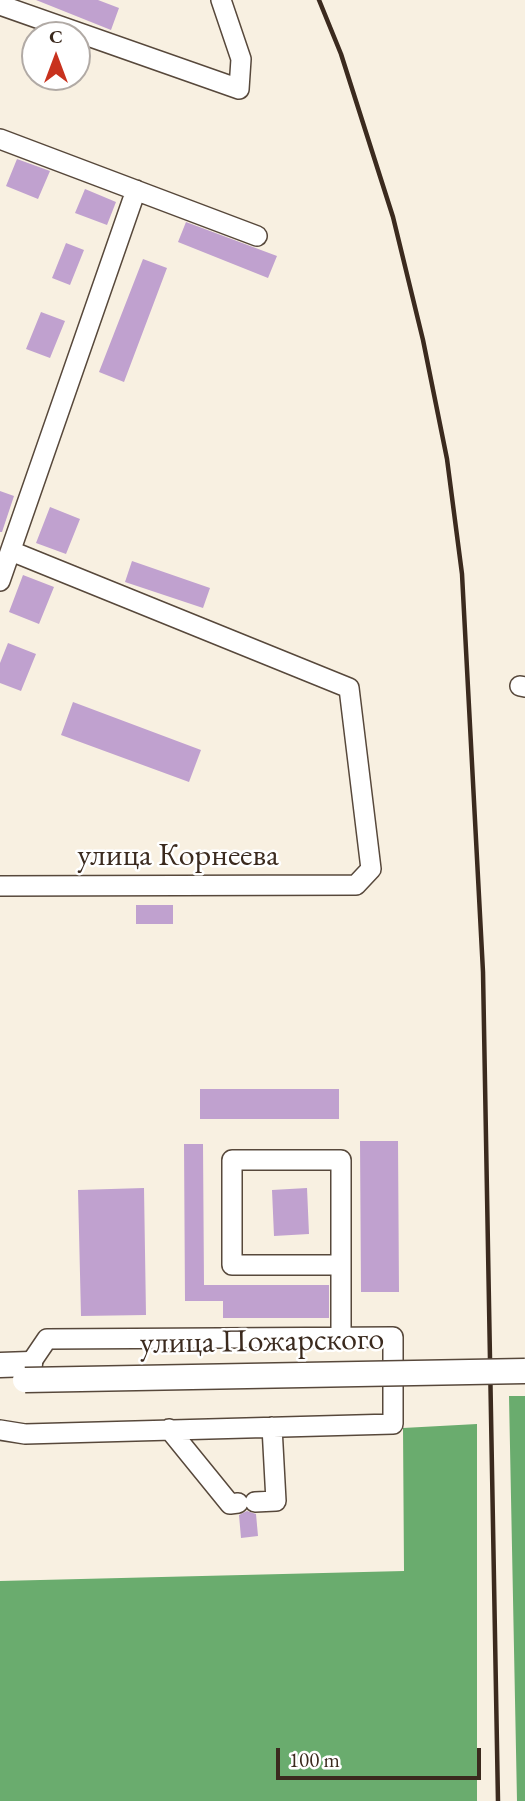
<!DOCTYPE html>
<html>
<head>
<meta charset="utf-8">
<style>
  body { margin:0 }
  #map { position:relative; width:525px; height:1801px; overflow:hidden; background:#f8f0e1; font-family:"EB Garamond",serif }
  canvas { display:block }
  .north { position:absolute; left:21px; top:21px; width:70px; height:70px; box-sizing:border-box; background:#fff; border:2px solid #b1aaa5; border-radius:50%; rotate:0deg; font-size:19px; font-weight:700; line-height:28px; text-align:center; color:#3b2a1e }
  .north::after { content:''; display:block; margin:auto; width:24px; height:32px; background:#c8321e; clip-path:polygon(50% 0,100% 100%,50% 72%,0 100%) }
  .scale { position:absolute; left:276px; top:1748px; width:205px; height:32px; box-sizing:border-box; border:4px solid #3b2a1e; border-top:0; padding-left:9px; font-size:21px; line-height:24px; white-space:nowrap; color:#3b2a1e; -webkit-text-stroke:5px #fff; paint-order:stroke }
</style>
</head>
<body>
<div id="map">
<canvas width="525" height="1801"></canvas>
<div class="north">С</div>
<div class="scale">100 m</div>
</div>
<script>
const ctx = document.querySelector('canvas').getContext('2d');
ctx.lineJoin = 'round';
function paint(path, color) { ctx.fillStyle = color; ctx.fill(path, 'evenodd'); }
const poly = rows => new Path2D(rows.map(r => 'M' + r).join(''));
function strokePath(path, color, width, dash) { ctx.strokeStyle = color; ctx.lineWidth = width; ctx.lineCap = dash ? 'butt' : 'round'; ctx.setLineDash(dash || []); ctx.stroke(path); }
function label(font, color, halo, rows, align = 'center') {
  ctx.font = font + ' "EB Garamond",serif'; ctx.lineWidth = 5; ctx.setLineDash([]); ctx.textBaseline = 'middle'; ctx.strokeStyle = halo; ctx.fillStyle = color; for (const [text, x, y, turn = 0] of rows) {
    ctx.save(); ctx.translate(x, y); ctx.rotate((+turn || 0) * Math.PI / 180); ctx.textAlign = isNaN(turn) ? turn : align; if (halo) ctx.strokeText(text, 0, 0); ctx.fillText(text, 0, 0); ctx.restore();
  }
}
paint(poly([
  [509,1396,525,1396,525,1801,517,1801],
  [477,1424,477,1801,0,1801,0,1581,404,1571,403,1428]
]), '#6aac6e');
paint(poly([
  [36,0,98,0,119,8,111,30],
  [17,159,50,171,38,199,6,186],
  [85,189,116,202,107,225,75,213],
  [186,222,277,256,268,278,178,242],
  [66,243,84,250,70,285,52,278],
  [143,259,167,268,124,382,99,372],
  [41,312,65,321,50,358,26,349],
  [0,491,14,496,2,532,0,532],
  [50,507,80,519,66,554,36,543],
  [132,561,210,588,203,608,125,582],
  [23,575,54,587,39,624,9,612],
  [8,643,36,654,21,691,0,683,0,663],
  [73,702,201,750,189,782,61,735],
  [136,905,173,905,173,924,136,924],
  [200,1089,339,1089,339,1119,200,1119],
  [360,1141,398,1141,399,1292,361,1292],
  [184,1144,203,1144,204,1285,329,1285,329,1318,223,1318,223,1301,185,1301],
  [144,1188,146,1315,81,1316,78,1190],
  [307,1188,309,1234,274,1236,272,1190],
  [247,1511,256,1514,258,1536,241,1538,239,1515]
]), '#c0a1cf');
const minor = poly([
  [0,5,239,89,241,59,221,0],
  [0,139,257,236],
  [0,581,136,190],
  [520,686,525,687],
  [0,886,356,885,371,869,349,688,11,551],
  [341,1265,232,1265,232,1160,341,1160,341,1338],
  [169,1429,230,1504,238,1503],
  [0,1430,25,1434,393,1424,393,1337,47,1339,30,1364,26,1375],
  [255,1502,276,1501,272,1427]
]);
const major = poly([
  [0,1365,30,1364]
]);
strokePath(minor, '#57483b', 22);
strokePath(major, '#57483b', 27);
strokePath(minor, '#fff', 19);
strokePath(major, '#fff', 24);
strokePath(poly([
  [319,0,341,54,393,217,423,340,447,459,462,574,483,972,498,1801]
]), '#3b2a1e', 4.5);
const majorBridge = poly([
  [25,1380,525,1371]
]);
strokePath(majorBridge, '#57483b', 27, []);
strokePath(majorBridge, '#fff', 24);
label('32px', '#3b2a1e', '#fff', [
  ["улица Корнеева",178,856],
  ["улица Пожарского",262,1342,-1]
]);
</script>
</body>
</html>
